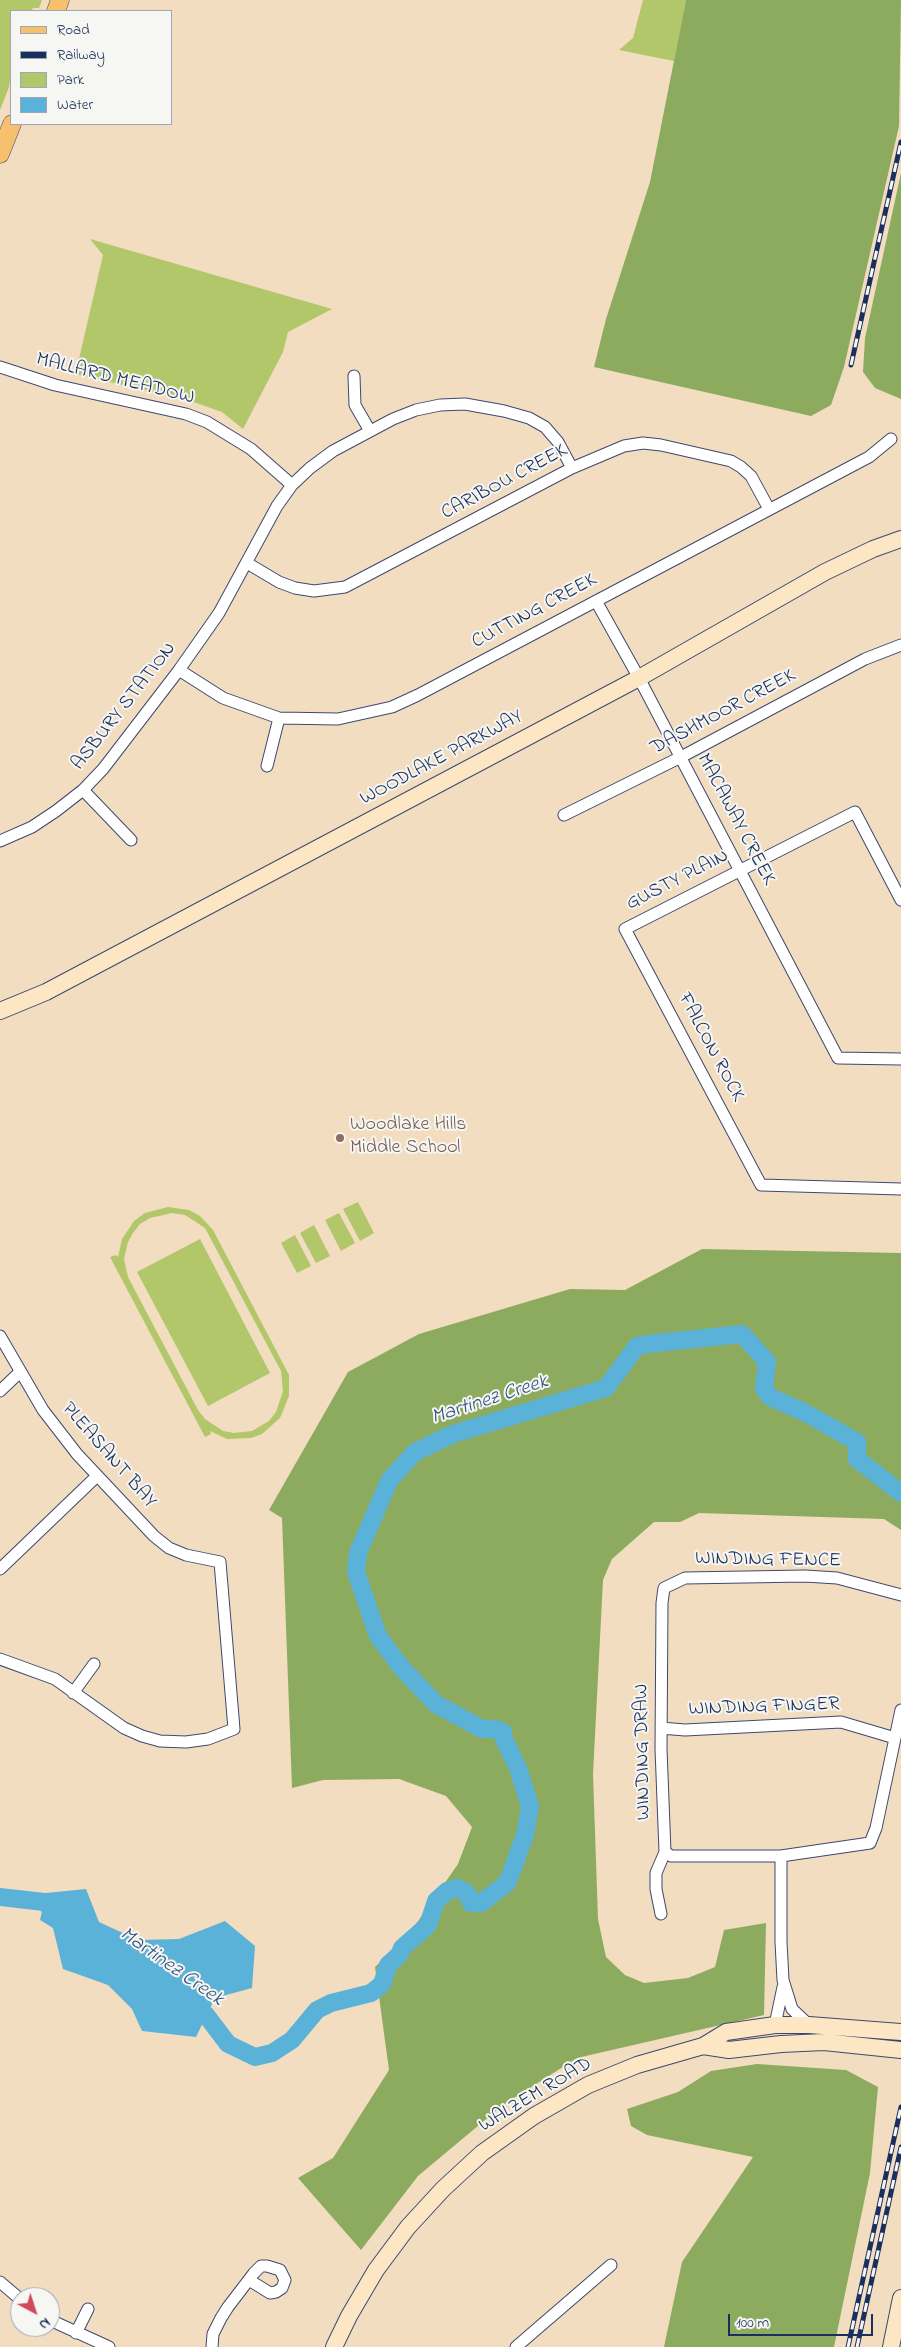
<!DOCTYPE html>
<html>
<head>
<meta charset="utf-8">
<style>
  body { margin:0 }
  #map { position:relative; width:901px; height:2347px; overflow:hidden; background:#f2ddc1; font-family:"Indie Flower",sans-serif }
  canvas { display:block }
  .legend { position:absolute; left:10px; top:10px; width:162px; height:115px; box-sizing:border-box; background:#f6f6f2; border:1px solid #9ea6b7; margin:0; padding:6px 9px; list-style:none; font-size:15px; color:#1b2f5e }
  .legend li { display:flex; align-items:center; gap:10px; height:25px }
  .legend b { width:25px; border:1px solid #9ea6b7 }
  .north { position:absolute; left:10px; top:2287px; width:50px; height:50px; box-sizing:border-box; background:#f6f6f2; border:1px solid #9ea6b7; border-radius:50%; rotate:140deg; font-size:14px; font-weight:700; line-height:20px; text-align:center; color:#1b2f5e }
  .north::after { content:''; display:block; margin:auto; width:18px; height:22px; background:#d1495b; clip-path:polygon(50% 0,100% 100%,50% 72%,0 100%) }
  .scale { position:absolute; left:728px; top:2314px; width:145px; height:22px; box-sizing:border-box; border:2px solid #1b2f5e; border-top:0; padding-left:6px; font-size:15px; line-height:18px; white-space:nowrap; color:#1b2f5e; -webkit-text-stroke:4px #f6f6f2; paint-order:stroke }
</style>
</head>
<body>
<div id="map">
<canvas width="901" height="2347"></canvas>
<ul class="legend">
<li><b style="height:6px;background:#f7c06c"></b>Road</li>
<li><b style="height:6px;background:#1b2f5e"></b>Railway</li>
<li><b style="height:14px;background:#b2c66a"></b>Park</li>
<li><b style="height:14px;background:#5bb2d8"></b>Water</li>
</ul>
<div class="north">N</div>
<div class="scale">100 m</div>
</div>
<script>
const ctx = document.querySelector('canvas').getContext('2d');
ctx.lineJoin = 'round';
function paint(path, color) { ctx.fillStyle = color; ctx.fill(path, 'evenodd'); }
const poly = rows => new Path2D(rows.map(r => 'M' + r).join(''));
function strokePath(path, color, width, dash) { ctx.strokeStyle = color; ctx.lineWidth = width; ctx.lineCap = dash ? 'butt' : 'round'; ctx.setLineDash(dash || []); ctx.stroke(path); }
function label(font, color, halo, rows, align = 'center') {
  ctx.font = font + ' "Indie Flower",sans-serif'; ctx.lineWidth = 4; ctx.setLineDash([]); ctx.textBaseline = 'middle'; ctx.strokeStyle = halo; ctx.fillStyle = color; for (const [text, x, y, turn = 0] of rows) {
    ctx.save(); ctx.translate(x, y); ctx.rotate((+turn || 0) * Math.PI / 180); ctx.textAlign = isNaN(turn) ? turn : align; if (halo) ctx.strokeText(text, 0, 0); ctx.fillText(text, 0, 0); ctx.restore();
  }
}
paint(poly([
  [0,0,42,0,39,8,33,8,31,11,11,11,11,72,9,87,0,110],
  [643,0,686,0,674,61,619,50,633,38],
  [90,239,332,309,288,332,283,352,243,429,222,412,188,400,79,375,76,372,103,255],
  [358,1202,374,1233,360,1241,343,1209],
  [168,1207,189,1210,200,1216,213,1230,289,1375,289,1396,280,1418,262,1434,251,1438,227,1439,210,1431,211,1434,205,1437,110,1257,116,1255,118,1257,122,1239,134,1221,145,1213],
  [172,1213,185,1215,205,1228,281,1371,283,1391,276,1412,269,1421,252,1431,234,1433,223,1431,205,1419,198,1410,128,1277,124,1259,128,1242,133,1233,140,1224,150,1218],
  [339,1213,355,1243,341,1251,325,1220],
  [314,1225,330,1256,316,1263,300,1233],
  [295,1235,311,1266,297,1273,281,1243],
  [200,1239,270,1373,208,1406,137,1272]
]), '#b2c66a');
paint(poly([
  [686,0,901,0,899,126,844,367,831,405,811,416,594,367,606,319,650,182],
  [901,173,901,399,875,388,863,372,865,338],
  [702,1249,901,1253,901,1530,884,1519,699,1513,680,1522,654,1522,612,1559,603,1580,593,1774,598,1919,606,1957,625,1975,644,1983,688,1978,715,1967,724,1930,766,1923,764,2015,577,2058,503,2105,418,2176,361,2250,298,2178,333,2158,389,2070,375,1967,407,1937,458,1864,472,1827,446,1796,399,1779,323,1780,292,1788,282,1518,269,1510,348,1372,419,1334,570,1289,625,1290],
  [757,2064,846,2070,878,2087,870,2173,834,2347,664,2347,682,2262,753,2157,647,2135,631,2126,627,2109,678,2092,711,2071]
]), '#8dab5e');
paint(poly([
  [86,1889,99,1922,138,1940,179,1939,225,1921,255,1946,252,1988,215,1998,196,2037,142,2031,132,2009,108,1985,63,1969,53,1928,40,1920,46,1893]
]), '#5bb2d8');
strokePath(poly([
  [0,1897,44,1902,62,1917],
  [187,2002,206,2015,228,2044,255,2057,272,2053,292,2040,317,2010,331,2003,371,1993,382,1984,388,1965,399,1955,402,1948,428,1925,436,1901,447,1891,458,1888,467,1893,471,1903,481,1903,507,1883,513,1868,525,1835,530,1806,518,1768,503,1737,503,1732,496,1729,482,1729,436,1704,401,1667,378,1636,356,1572,358,1553,389,1481,415,1452,453,1434,606,1388,637,1346,647,1344,742,1334,767,1362,764,1388,770,1397,804,1412,857,1442,857,1459,901,1493]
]), '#5bb2d8', 18);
const street = poly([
  [0,367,55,385,186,414,207,422,251,449,292,485],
  [354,376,355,405,370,431],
  [247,563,279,582,295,588,314,591,345,587,572,468,624,446,643,443,661,445,731,461,741,467,751,476,769,509],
  [596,601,639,678,838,1058,901,1059],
  [179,670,223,698,279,718,338,719,392,707,418,695,869,457,891,439],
  [267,766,279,718],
  [83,790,131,840],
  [564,815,681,757,865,659,901,645],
  [0,841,32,827,56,811,83,790,103,769,179,670,219,613,277,506,292,485,310,468,333,451,393,419,416,410,440,405,465,404,504,411,529,418,545,427,558,442,572,468],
  [901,900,855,812,625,929,761,1185,901,1189],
  [0,1336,43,1410,77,1454,154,1536,169,1548,186,1555,220,1562,234,1729,208,1739,186,1742,160,1741,142,1736,124,1728,55,1679,0,1659],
  [0,1391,20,1372],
  [0,1569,97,1476],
  [73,1693,94,1664],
  [661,1728,685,1730,841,1722,895,1738],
  [665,1852,671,1856,781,1856,870,1843,876,1828,901,1710],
  [781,1856,781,1942,783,1980,792,2009,809,2025],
  [661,1914,656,1889,656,1873,665,1852,661,1749,662,1603,664,1588,685,1578,805,1576,837,1578,901,1595],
  [775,2025,783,1987],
  [0,2282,20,2299],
  [50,2320,109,2347],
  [76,2333,88,2309],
  [212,2347,213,2334,221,2318,228,2307,254,2273,261,2266,267,2266,280,2270,285,2280,282,2288,276,2292,270,2293,249,2280],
  [516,2347,611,2265]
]);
const secondary = poly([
  [0,1011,46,992,639,678,825,572,873,549,901,539],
  [703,2046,729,2050,781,2044,824,2042,901,2050],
  [334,2347,349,2316,376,2270,408,2227,443,2189,482,2153,534,2116,588,2085,637,2065,703,2046,726,2032,775,2025,809,2025,901,2032],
  [891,2347,901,2298]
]);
const primary = poly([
  [56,11,60,0],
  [0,154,12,124]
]);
strokePath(street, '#3b496d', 13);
strokePath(secondary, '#3b496d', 18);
strokePath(primary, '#3b496d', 19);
strokePath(street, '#fff', 11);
strokePath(secondary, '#fce6c4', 16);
strokePath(primary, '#f7c06c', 18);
const rail = poly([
  [851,365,901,142],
  [848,2347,901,2107],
  [857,2347,901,2147]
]);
strokePath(rail, '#1b2f5e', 5);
strokePath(rail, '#f6f6f2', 3, [9]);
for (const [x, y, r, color] of [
  [340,1138,5,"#8d6e63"]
]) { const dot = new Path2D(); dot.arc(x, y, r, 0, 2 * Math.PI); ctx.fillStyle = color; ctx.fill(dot); strokePath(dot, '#f6f6f2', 2); }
label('20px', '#1b2f5e', '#f6f6f2', [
  ["MALLARD MEADOW",115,380,14],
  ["CARIBOU CREEK",505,483,-28],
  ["CUTTING CREEK",535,612,-28],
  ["ASBURY STATION",125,707,-52],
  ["DASHMOOR CREEK",724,713,-28],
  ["WOODLAKE PARKWAY",442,759,-28],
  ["MACAWAY CREEK",735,820,62],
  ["GUSTY PLAIN",678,881,-27],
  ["FALCON ROCK",710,1048,62],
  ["PLEASANT BAY",108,1456,49],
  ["WINDING FENCE",768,1561,1],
  ["WINDING FINGER",764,1708,-2],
  ["WINDING DRAW",644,1752,-91],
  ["WALZEM ROAD",536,2096,-31]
]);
label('20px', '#785e54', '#f6f6f2', [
  ["Woodlake Hills",350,1126],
  ["Middle School",350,1149]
], 'left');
label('italic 21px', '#2e5683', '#f6f6f2', [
  ["Martinez Creek",490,1401,-18],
  ["Martinez Creek",171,1968,35]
]);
</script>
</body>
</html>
